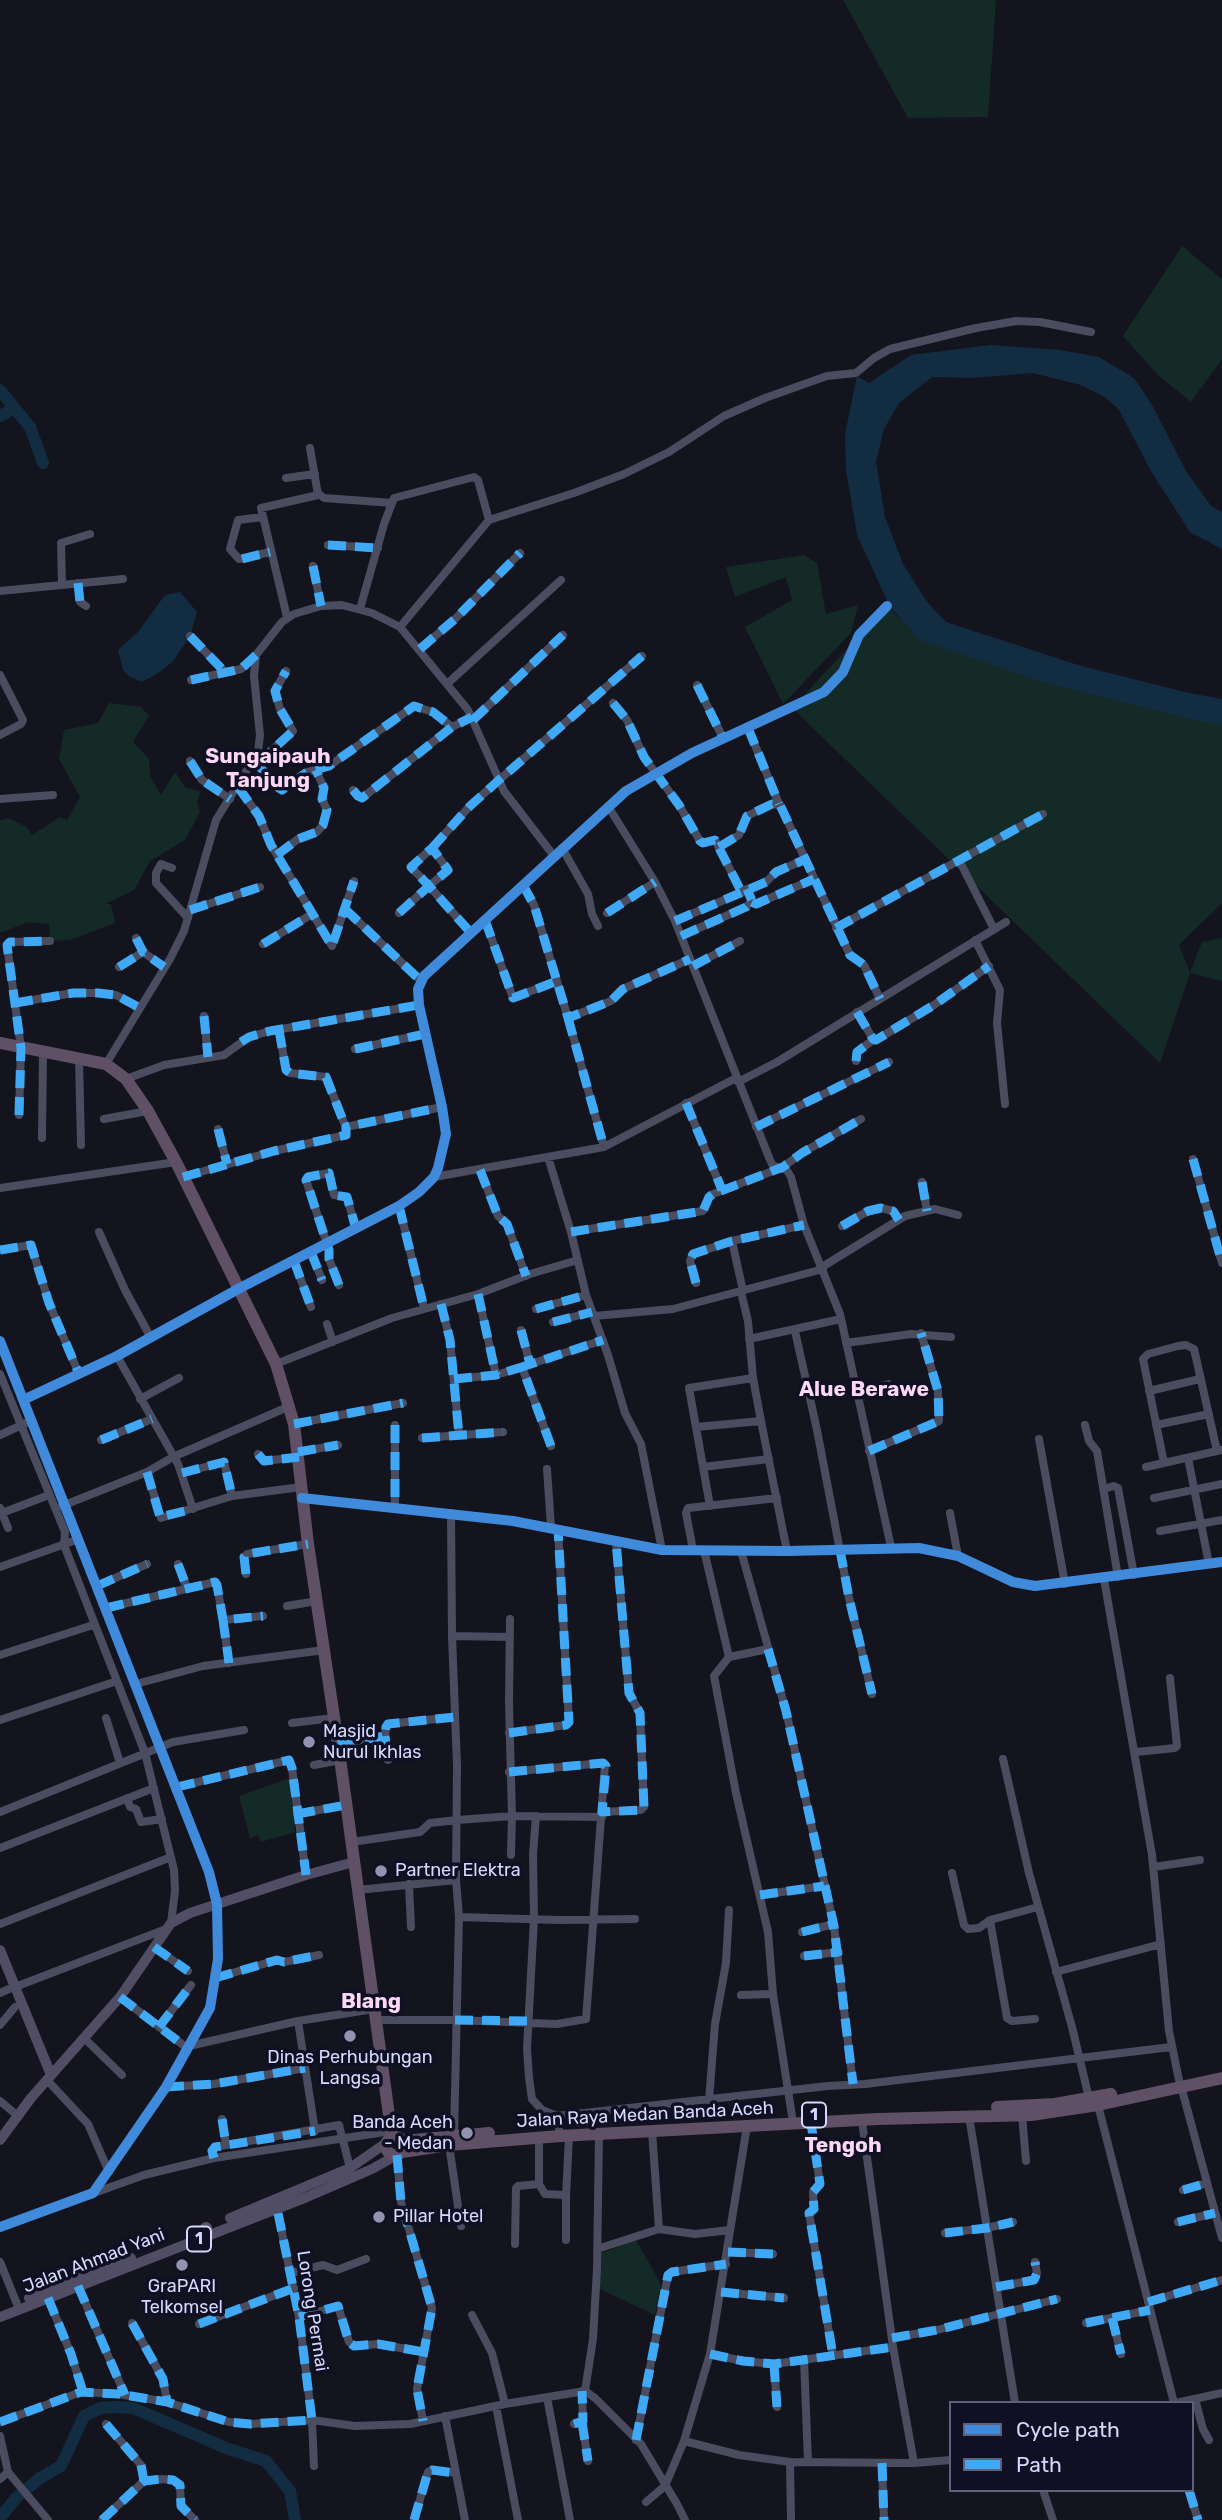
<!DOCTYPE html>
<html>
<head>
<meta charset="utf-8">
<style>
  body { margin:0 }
  #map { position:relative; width:1222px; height:2520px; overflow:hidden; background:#14141f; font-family:Rubik,sans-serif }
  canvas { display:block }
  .legend { position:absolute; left:949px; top:2401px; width:245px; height:91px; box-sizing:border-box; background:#101024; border:2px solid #5f607a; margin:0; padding:9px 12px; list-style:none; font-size:21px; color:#d6d9fc }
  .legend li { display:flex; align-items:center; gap:14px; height:35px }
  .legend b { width:35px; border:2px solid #5f607a }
</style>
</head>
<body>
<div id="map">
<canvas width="1222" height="2520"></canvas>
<ul class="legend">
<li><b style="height:9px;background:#408adc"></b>Cycle path</li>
<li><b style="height:9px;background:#3fa9f5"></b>Path</li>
</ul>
</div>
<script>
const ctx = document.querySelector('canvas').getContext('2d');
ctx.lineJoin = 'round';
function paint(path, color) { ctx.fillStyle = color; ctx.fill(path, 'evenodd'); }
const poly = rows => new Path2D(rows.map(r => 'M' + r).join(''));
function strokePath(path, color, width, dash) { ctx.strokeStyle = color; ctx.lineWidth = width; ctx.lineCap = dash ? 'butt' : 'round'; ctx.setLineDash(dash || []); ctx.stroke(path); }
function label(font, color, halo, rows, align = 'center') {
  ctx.font = font + ' Rubik,sans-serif'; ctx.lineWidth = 7; ctx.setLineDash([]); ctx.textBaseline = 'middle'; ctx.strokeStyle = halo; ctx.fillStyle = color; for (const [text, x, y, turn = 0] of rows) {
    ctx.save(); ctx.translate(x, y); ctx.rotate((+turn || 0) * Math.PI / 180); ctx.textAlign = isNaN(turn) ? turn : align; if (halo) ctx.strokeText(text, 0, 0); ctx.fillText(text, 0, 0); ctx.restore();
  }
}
paint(poly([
  [843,0,996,0,988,117,908,118],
  [1182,246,1222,279,1222,359,1191,402,1159,376,1123,336],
  [804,555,817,563,826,614,858,605,851,633,783,704,745,627,792,600,786,577,735,597,726,567],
  [887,606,921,640,1222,723,1222,903,1179,945,1190,972,1202,942,1222,938,1222,981,1190,973,1160,1063,792,708],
  [109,703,141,707,149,716,133,742,149,759,150,776,161,795,175,772,186,788,201,791,197,801,200,812,185,840,150,861,134,890,105,904,111,904,115,923,70,940,50,941,49,924,28,922,0,933,0,820,8,818,27,827,32,835,60,817,67,820,80,797,59,759,64,730,98,723],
  [290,1778,295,1832,261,1842,258,1835,250,1838,239,1796],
  [636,2240,661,2284,655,2315,600,2289,600,2254]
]), '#142a27');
paint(poly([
  [991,345,1060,350,1099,357,1134,378,1152,405,1186,471,1211,506,1222,512,1222,549,1190,532,1151,471,1119,410,1105,397,1081,385,1033,373,972,378,932,377,899,403,884,429,876,461,885,517,903,564,927,602,946,622,1078,665,1189,693,1222,699,1222,725,1177,716,1043,682,920,640,890,607,857,535,846,470,845,434,857,376,869,383,911,355],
  [180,592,197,612,190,636,173,661,160,672,142,682,130,677,123,670,118,650,138,632,165,595]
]), '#122d42');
strokePath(poly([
  [0,390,30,427,43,463],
  [0,416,13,409],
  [0,2518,16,2498,40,2478,61,2466,84,2416,101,2408,114,2407,133,2408,226,2448,266,2461,290,2491,295,2520]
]), '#122d42', 12);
strokePath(poly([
  [286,478,315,474],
  [319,494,324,498,392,503],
  [263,517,238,520,230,549,239,559,270,552],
  [328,545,378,548],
  [313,566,321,606],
  [78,583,80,602,86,606],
  [62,584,61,543,90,534],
  [0,591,123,579],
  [360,609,384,524,394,498,474,477,478,480,489,520],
  [287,617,261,508,318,495,310,448],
  [400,627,489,520,574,493,624,474,669,452,724,416,765,398,827,376,856,373,874,358,890,349,976,328,1016,321,1040,322,1091,332],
  [190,636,225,672],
  [420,649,455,619,520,553],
  [0,675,23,720,21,724,0,735],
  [191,680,241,669,255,656],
  [447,684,561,580],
  [697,685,723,738],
  [613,703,627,720,644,757,679,805,700,841,703,843,715,840,741,891],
  [473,720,563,635],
  [748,728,779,804],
  [254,760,276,786,282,790,307,772,329,766,414,706,433,712,452,727],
  [190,761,202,780,230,799],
  [258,763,293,731,280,709,275,691,286,671],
  [238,787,259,816,271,845,332,946,354,881],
  [353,790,358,796,362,798,452,727,472,717],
  [0,799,53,795],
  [608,806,655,882,675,921,770,1160,773,1166,786,1169,791,1177,804,1225,840,1314,891,1547],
  [719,847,739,835,747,816,772,804,780,805,850,955,864,965,880,999],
  [432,848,470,806,499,780,642,656],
  [562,848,588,894,592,914,598,926],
  [277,855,298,839,317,832,323,825,327,810,322,799,324,788,316,770],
  [959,860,994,929],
  [172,868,161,864,156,873,156,883,188,918],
  [523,885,534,905,568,1018,611,1001,623,989,690,959],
  [752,902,756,904,814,879],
  [345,909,421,981],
  [190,910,260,887],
  [399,913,429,886,448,870,432,848,411,867,429,886,471,933],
  [607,913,655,882],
  [485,920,513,998,557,981],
  [675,921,766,882,776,872,806,859],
  [836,928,1043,814],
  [681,936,746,907,752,901,747,889],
  [136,938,143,952,164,967],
  [975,940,1000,990,997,1023,1005,1104],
  [263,944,312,914],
  [693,966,740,941],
  [119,967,143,952],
  [15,1003,73,993,98,993,116,995,140,1008],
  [857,1012,873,1039,876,1040,934,1005,989,966],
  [204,1016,208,1057],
  [568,1018,604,1147],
  [279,1030,286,1070,290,1073,326,1077,346,1128],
  [355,1049,425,1034],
  [79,1058,81,1145],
  [856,1061,857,1052,873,1040],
  [106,1064,170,959,184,931,216,820,258,752,260,735,254,676,256,655,282,622,294,614,321,606,342,605,372,613,400,627,468,710,504,791,554,856],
  [126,1079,164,1065,224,1055,249,1037,270,1031,419,1005],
  [738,1082,777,1062,1006,922],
  [686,1103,722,1190],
  [19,1115,21,1048,7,945,10,942,50,941],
  [104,1119,148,1111],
  [756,1127,889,1062],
  [218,1129,227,1164],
  [42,1138,43,1052],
  [548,1157,571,1232,586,1295,608,1355,625,1413,641,1444,662,1550],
  [1193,1159,1222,1263],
  [480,1170,498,1216,507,1224,526,1276],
  [183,1177,274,1151,346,1135,346,1127,442,1107],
  [434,1177,604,1147,736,1078],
  [922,1182,927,1211],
  [0,1188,176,1162],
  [399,1206,424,1308],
  [842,1226,868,1211,881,1208,893,1211,899,1220],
  [99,1232,125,1290,151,1338],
  [571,1232,703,1211,709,1197,713,1194,783,1167,802,1153,861,1119],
  [732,1241,743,1291],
  [0,1250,31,1245,49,1303,79,1374],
  [311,1252,322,1280],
  [294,1261,311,1307],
  [822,1267,905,1216,935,1209,958,1215],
  [696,1283,690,1261,693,1254,732,1241,804,1225],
  [339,1285,329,1259,329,1250,306,1180,308,1177,329,1173,334,1195,347,1197,356,1229],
  [741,1292,748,1321,753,1378,761,1421,787,1551],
  [478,1294,496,1375],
  [441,1304,450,1340,459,1435],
  [536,1309,586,1295],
  [594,1316,673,1309,823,1269],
  [553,1322,592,1312],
  [327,1324,333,1342],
  [521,1330,530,1364],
  [795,1331,817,1430,849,1598,872,1694],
  [749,1339,841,1319],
  [0,1341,209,1872,217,1904,218,1959,210,2008,166,2087,93,2193,0,2227],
  [846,1343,911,1334,951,1337],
  [117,1356,178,1464,193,1509],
  [276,1364,392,1318,478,1294,530,1274,578,1260],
  [0,1374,65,1532,64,1545,145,1753,174,1870,175,1891,171,1923],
  [454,1379,496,1375,522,1367],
  [1149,1391,1200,1379],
  [857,1393,888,1384],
  [140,1399,179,1378],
  [23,1400,117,1356,240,1288,399,1206,419,1192,434,1177,438,1168,446,1134,442,1107,419,1005,418,989,424,976,626,791,692,753,824,692,843,672,859,635,887,606],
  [294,1424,403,1403],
  [395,1425,395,1508],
  [1085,1425,1089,1441,1097,1451,1118,1577],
  [1156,1425,1209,1414],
  [696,1427,761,1421],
  [0,1435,26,1423],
  [422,1438,503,1432],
  [1039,1439,1065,1584],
  [101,1440,152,1419],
  [551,1446,522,1367,603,1340],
  [869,1451,939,1421,938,1391,921,1333],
  [298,1452,338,1445],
  [258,1454,264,1461,299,1457],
  [1188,1458,1209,1564],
  [1164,1463,1143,1359,1148,1354,1178,1346,1186,1345,1194,1349,1217,1451],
  [703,1467,769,1459],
  [1146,1467,1222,1450],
  [547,1469,551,1527],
  [147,1472,161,1518,232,1496,301,1487],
  [182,1473,224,1462,232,1496],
  [1104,1489,1114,1486,1118,1488,1134,1575],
  [302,1498,513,1521,662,1550,787,1551,919,1548,958,1556,1013,1582,1035,1586,1222,1562],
  [1154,1498,1222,1484],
  [62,1506,147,1472,173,1457,290,1406],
  [710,1506,689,1388,753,1378],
  [0,1508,8,1528],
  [2,1513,49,1495],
  [451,1513,452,1636,457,1766,456,1880,459,1917,454,2136],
  [950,1513,958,1556],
  [1160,1531,1222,1520],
  [693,1550,686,1513,688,1508,777,1498],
  [704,1550,729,1657,714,1676,736,1793,768,1932,773,1994,792,2116],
  [741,1551,786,1711,834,1926,853,2084],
  [178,1564,187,1588],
  [0,1567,79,1539],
  [246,1574,244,1557,247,1554,308,1544],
  [1104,1579,1152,1855,1169,2031,1179,2080],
  [97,1586,147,1564],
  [287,1606,317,1601],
  [106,1608,215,1582,217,1585,223,1620,263,1616],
  [510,1619,509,1702,512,1816,511,1855],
  [223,1620,229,1663],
  [452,1636,510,1637],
  [0,1655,93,1625],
  [729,1657,768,1649],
  [136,1684,203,1666,324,1650],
  [106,1718,120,1763],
  [0,1720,117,1681],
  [292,1723,333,1718],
  [509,1733,566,1725,569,1722,558,1529],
  [385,1736,388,1760],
  [338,1744,385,1736,386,1727,388,1724,455,1717],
  [1136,1752,1175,1748,1177,1746,1170,1678],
  [1003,1759,1029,1873,1072,2027,1089,2098],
  [314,1765,341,1760],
  [177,1787,289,1760,292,1768,306,1875],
  [127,1798,130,1807,136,1809,141,1822,162,1819],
  [0,1812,173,1742,244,1730],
  [602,1812,641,1810,644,1807,640,1713,629,1693,616,1541],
  [297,1814,346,1805],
  [536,1816,533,1854,534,1919,527,2048,529,2078,532,2099,542,2110,557,2116,560,2136],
  [352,1842,420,1832,430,1823,457,1820,512,1816,602,1817],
  [0,1848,154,1788],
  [1154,1867,1200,1860],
  [952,1873,964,1925,968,1929,979,1928,990,1920,1038,1907],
  [409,1884,411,1927],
  [358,1890,456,1880],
  [760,1895,824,1886],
  [459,1917,559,1920,635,1919],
  [990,1920,1007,2018,1012,2021,1035,2019],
  [0,1924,171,1857],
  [802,1932,834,1924],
  [154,1947,188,1971],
  [804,1956,839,1952],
  [1056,1972,1161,1944],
  [215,1978,277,1960,284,1962,319,1955],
  [15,1987,166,1929],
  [0,1993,9,1989],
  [741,1995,773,1994],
  [120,1997,187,2048],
  [376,2020,455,2020,557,2024,586,2019,605,1764,603,1763,509,1772],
  [298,2021,315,2131],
  [0,2025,15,2007],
  [159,2027,191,1985],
  [84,2038,122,2075],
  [189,2046,298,2021,374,2009],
  [47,2080,88,2124,109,2172],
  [1181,2086,1222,2238],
  [166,2087,214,2084,305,2068],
  [709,2100,715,2024,726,1963,729,1910],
  [0,2101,18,2116],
  [1098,2105,1174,2403],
  [1022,2115,1026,2161],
  [557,2116,828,2086,865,2084,1171,2047],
  [969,2116,1015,2403],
  [222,2119,226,2145],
  [862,2121,893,2347,914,2463],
  [811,2123,820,2184,813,2192,814,2209,809,2213,833,2356],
  [449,2145,461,2226],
  [397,2155,401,2202,432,2308,417,2389,423,2421],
  [214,2158,212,2151,215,2147,339,2125,350,2168],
  [539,2184,545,2194,564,2195,566,2197,566,2240],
  [1183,2190,1207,2183],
  [94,2193,144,2175,214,2158,391,2131],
  [566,2197,569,2135],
  [277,2208,299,2317,312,2420,314,2466],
  [1178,2222,1215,2213],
  [659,2229,695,2234,730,2230],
  [945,2233,987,2228,1013,2222],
  [515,2244,516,2188,518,2186,539,2184,539,2137],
  [597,2249,659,2229,652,2131],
  [728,2252,773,2254],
  [0,2262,19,2309],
  [291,2273,323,2265,337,2270,366,2259],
  [78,2286,125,2395],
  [996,2287,1034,2280,1037,2273,1035,2262],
  [721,2292,784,2298],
  [48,2298,71,2354,83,2392],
  [1148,2302,1222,2280],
  [472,2315,492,2353,505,2404],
  [299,2317,338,2306,349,2342,354,2346,378,2344,424,2352],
  [1112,2318,1121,2354],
  [132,2323,163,2379,167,2402],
  [1086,2323,1150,2310],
  [199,2324,294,2288],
  [892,2338,937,2330,1057,2299],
  [710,2354,743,2361,774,2364,893,2347],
  [804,2359,808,2462],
  [774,2364,777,2407],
  [585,2391,593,2339,597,2269,599,2134],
  [547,2397,570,2520],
  [1195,2399,1203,2429,1209,2440],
  [1176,2403,1222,2393],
  [496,2406,518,2520],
  [445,2416,465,2520],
  [0,2422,81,2392,119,2394,167,2402,229,2422,250,2424,312,2420,355,2426,410,2424,505,2404,585,2391,595,2398,641,2444,677,2504,685,2520],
  [582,2422,588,2461],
  [106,2424,141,2465,144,2481],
  [574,2424,583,2421,582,2391],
  [0,2436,8,2472,48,2520],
  [636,2440,668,2275,672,2272,726,2264],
  [684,2441,739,2455,790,2462,914,2463,951,2460],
  [790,2462,791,2520],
  [882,2463,884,2520],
  [0,2479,8,2472],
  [1043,2490,1053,2520],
  [1189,2490,1198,2520],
  [646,2502,665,2486,684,2441,710,2354,747,2126],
  [102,2520,144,2481,162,2479,173,2480,180,2485,181,2506,195,2520],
  [414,2520,428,2472,432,2470,456,2473]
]), '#4a4d5f', 8);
strokePath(poly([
  [0,1950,51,2075],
  [0,2140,31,2098,120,1997,171,1923,190,1913,306,1875,354,1862],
  [230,2218,350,2168,386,2143],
  [29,2298,131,2258],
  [0,2317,307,2197,372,2169,395,2156]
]), '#514d65', 10);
strokePath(poly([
  [0,1043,106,1064,126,1079,148,1111,176,1162,276,1364,294,1424,308,1544,338,1744,392,2137],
  [997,2107,1055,2104,1111,2094],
  '386 2146a9 9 0 1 1 18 0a9 9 0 1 1-18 0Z',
  [403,2141,489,2133],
  [402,2152,449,2145,560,2136,878,2119,1031,2115,1098,2105,1222,2078],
  [206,2228,208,2235]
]), '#5f5066', 12);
strokePath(poly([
  [328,545,378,548],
  [242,559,270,552],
  [313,566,321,606],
  [78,583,80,602,86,606],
  [190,636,225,672],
  [420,649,455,619,520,553],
  [191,680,241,669,256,655],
  [697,685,723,738],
  [613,703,627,720,644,757,679,805,700,841,703,843,715,840,741,891],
  [473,720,563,635],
  [748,728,779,804],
  [254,760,276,786,282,790,307,772,329,766,414,706,433,712,452,727],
  [190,761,202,780,230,799],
  [258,763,293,731,280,709,275,691,286,671],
  [238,787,259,816,271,845,332,946,354,881],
  [353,790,358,796,362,798,452,727,472,717],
  [719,847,739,835,747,816,772,804,780,805,850,955,864,965,880,999],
  [432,848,470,806,499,780,642,656],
  [277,855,298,839,317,832,323,825,327,810,322,799,324,788,316,770],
  [523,885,534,905,568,1018,611,1001,623,989,690,959],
  [752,902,756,904,814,879],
  [345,909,421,981],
  [190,910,260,887],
  [399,913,429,886,448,870,432,848,411,867,429,886,471,933],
  [607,913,655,882],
  [485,920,513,998,557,981],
  [675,921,766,882,776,872,806,859],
  [836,928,1043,814],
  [681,936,746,907,752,901,747,889],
  [136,938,143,952,164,967],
  [263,944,312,914],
  [693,966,740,941],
  [119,967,143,952],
  [15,1003,73,993,98,993,116,995,140,1008],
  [857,1012,873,1039,876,1040,934,1005,989,966],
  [204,1016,208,1057],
  [568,1018,604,1147],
  [279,1030,286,1070,290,1073,326,1077,346,1128],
  [241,1042,249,1037,270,1031,419,1005],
  [355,1049,425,1034],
  [856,1061,857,1052,873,1040],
  [686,1103,722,1190],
  [19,1115,21,1048,7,945,10,942,50,941],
  [756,1127,889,1062],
  [218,1129,227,1164],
  [1193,1159,1222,1263],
  [480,1170,498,1216,507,1224,526,1276],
  [183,1177,274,1151,346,1135,346,1127,442,1107],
  [922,1182,927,1211],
  [399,1206,424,1308],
  [842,1226,868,1211,881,1208,893,1211,899,1220],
  [571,1232,703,1211,709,1197,713,1194,783,1167,802,1153,861,1119],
  [0,1250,31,1245,49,1303,79,1374],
  [311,1252,322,1280],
  [294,1261,311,1307],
  [696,1283,690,1261,693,1254,732,1241,804,1225],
  [339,1285,329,1259,329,1250,306,1180,308,1177,329,1173,334,1195,347,1197,356,1229],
  [478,1294,496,1375],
  [441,1304,450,1340,459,1435],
  [536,1309,586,1295],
  [553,1322,592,1312],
  [521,1330,530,1364],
  [454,1379,496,1375,522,1367],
  [294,1424,403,1403],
  [395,1425,395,1508],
  [422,1438,503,1432],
  [101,1440,152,1419],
  [551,1446,522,1367,603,1340],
  [869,1451,939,1421,938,1391,921,1333],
  [298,1452,338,1445],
  [258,1454,264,1461,299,1457],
  [147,1472,160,1517,193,1509],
  [182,1473,224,1462,232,1496],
  [840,1550,849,1598,872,1694],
  [178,1564,187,1588],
  [246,1574,244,1557,247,1554,308,1544],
  [97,1586,147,1564],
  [106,1608,215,1582,217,1585,223,1620,263,1616],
  [223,1620,229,1663],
  [768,1649,786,1711,834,1926,853,2084],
  [509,1733,566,1725,569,1722,558,1529],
  [385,1736,388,1760],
  [338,1744,385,1736,386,1727,388,1724,455,1717],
  [509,1772,603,1763,606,1766,602,1812,641,1810,644,1808,640,1713,629,1693,616,1541],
  [177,1787,289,1760,292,1768,306,1875],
  [297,1814,346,1805],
  [760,1895,824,1886],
  [802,1932,834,1924],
  [154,1947,188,1971],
  [804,1956,839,1952],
  [215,1978,277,1960,284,1962,319,1955],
  [120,1997,187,2048],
  [455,2020,528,2021],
  [159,2027,191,1985],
  [166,2087,214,2084,305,2068],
  [222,2119,226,2145],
  [811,2123,820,2184,813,2192,814,2209,809,2213,833,2356],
  [397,2155,401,2202,432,2308,417,2389,423,2421],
  [214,2158,212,2151,215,2147,315,2131],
  [1183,2190,1207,2183],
  [1178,2222,1215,2213],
  [945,2233,987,2228,1013,2222],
  [728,2252,773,2254],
  [78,2286,125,2395],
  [996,2287,1034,2280,1037,2273,1035,2262],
  [721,2292,784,2298],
  [48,2298,71,2354,83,2392],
  [1148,2302,1222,2280],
  [299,2317,338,2306,349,2342,354,2346,378,2344,424,2352],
  [1112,2318,1121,2354],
  [132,2323,163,2379,167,2402],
  [1086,2323,1150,2310],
  [199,2324,294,2288],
  [892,2338,937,2330,1057,2299],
  [710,2354,743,2361,774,2364,893,2347],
  [774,2364,777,2407],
  [0,2422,81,2392,119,2394,167,2402,229,2422,250,2424,312,2420,299,2317,277,2208],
  [582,2422,588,2461],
  [106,2424,141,2465,144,2481],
  [574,2424,583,2421,582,2391],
  [636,2440,668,2275,672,2272,726,2264],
  [882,2463,884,2520],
  [1189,2490,1198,2520],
  [102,2520,144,2481,162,2479,173,2480,180,2485,181,2506,195,2520],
  [414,2520,428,2472,432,2470,456,2473]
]), '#3fa9f5', 9, [18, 9]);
strokePath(poly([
  [0,1341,209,1872,217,1904,218,1959,210,2008,166,2087,93,2193,0,2227],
  [23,1400,117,1356,240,1288,399,1206,419,1192,434,1177,438,1168,446,1134,442,1107,419,1005,418,989,424,976,626,791,692,753,824,692,843,672,859,635,887,606],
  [302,1498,513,1521,662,1550,787,1551,919,1548,958,1556,1013,1582,1035,1586,1222,1562]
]), '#408adc', 10);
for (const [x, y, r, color] of [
  [309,1742,7,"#9294af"],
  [381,1871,7,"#9294af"],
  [350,2036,7,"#9294af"],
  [467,2133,7,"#9294af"],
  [379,2217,7,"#9294af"],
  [182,2265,7,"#9294af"]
]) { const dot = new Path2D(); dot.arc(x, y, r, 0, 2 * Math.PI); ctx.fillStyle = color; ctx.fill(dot); strokePath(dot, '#101024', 2.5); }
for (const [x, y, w] of [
  [814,2115,24],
  [199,2239,24]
]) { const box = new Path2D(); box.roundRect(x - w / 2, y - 12.5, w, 25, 5); ctx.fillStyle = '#101024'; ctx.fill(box); strokePath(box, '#d6d9fc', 2); }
label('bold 16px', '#d6d9fc', null, [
  ["1",814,2115],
  ["1",199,2239]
]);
label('18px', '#d6d9fc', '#101024', [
  ["Masjid",323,1732],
  ["Nurul Ikhlas",323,1753],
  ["Partner Elektra",395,1871],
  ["Dinas Perhubungan",350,2058,"center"],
  ["Langsa",350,2079,"center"],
  ["Banda Aceh",453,2123,"right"],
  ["- Medan",453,2144,"right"],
  ["Pillar Hotel",393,2217],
  ["GraPARI",182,2287,"center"],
  ["Telkomsel",182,2308,"center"]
], 'left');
label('18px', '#d6d9fc', '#101024', [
  ["Jalan Raya Medan Banda Aceh",645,2115,-3],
  ["Jalan Ahmad Yani",94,2261,-21],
  ["Lorong Permai",312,2311,81]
]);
label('bold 21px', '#fcd8f5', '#101024', [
  ["Sungaipauh",268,757],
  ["Tanjung",268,781],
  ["Alue Berawe",864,1390],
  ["Blang",371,2002],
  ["Tengoh",843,2146]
]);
</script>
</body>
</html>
